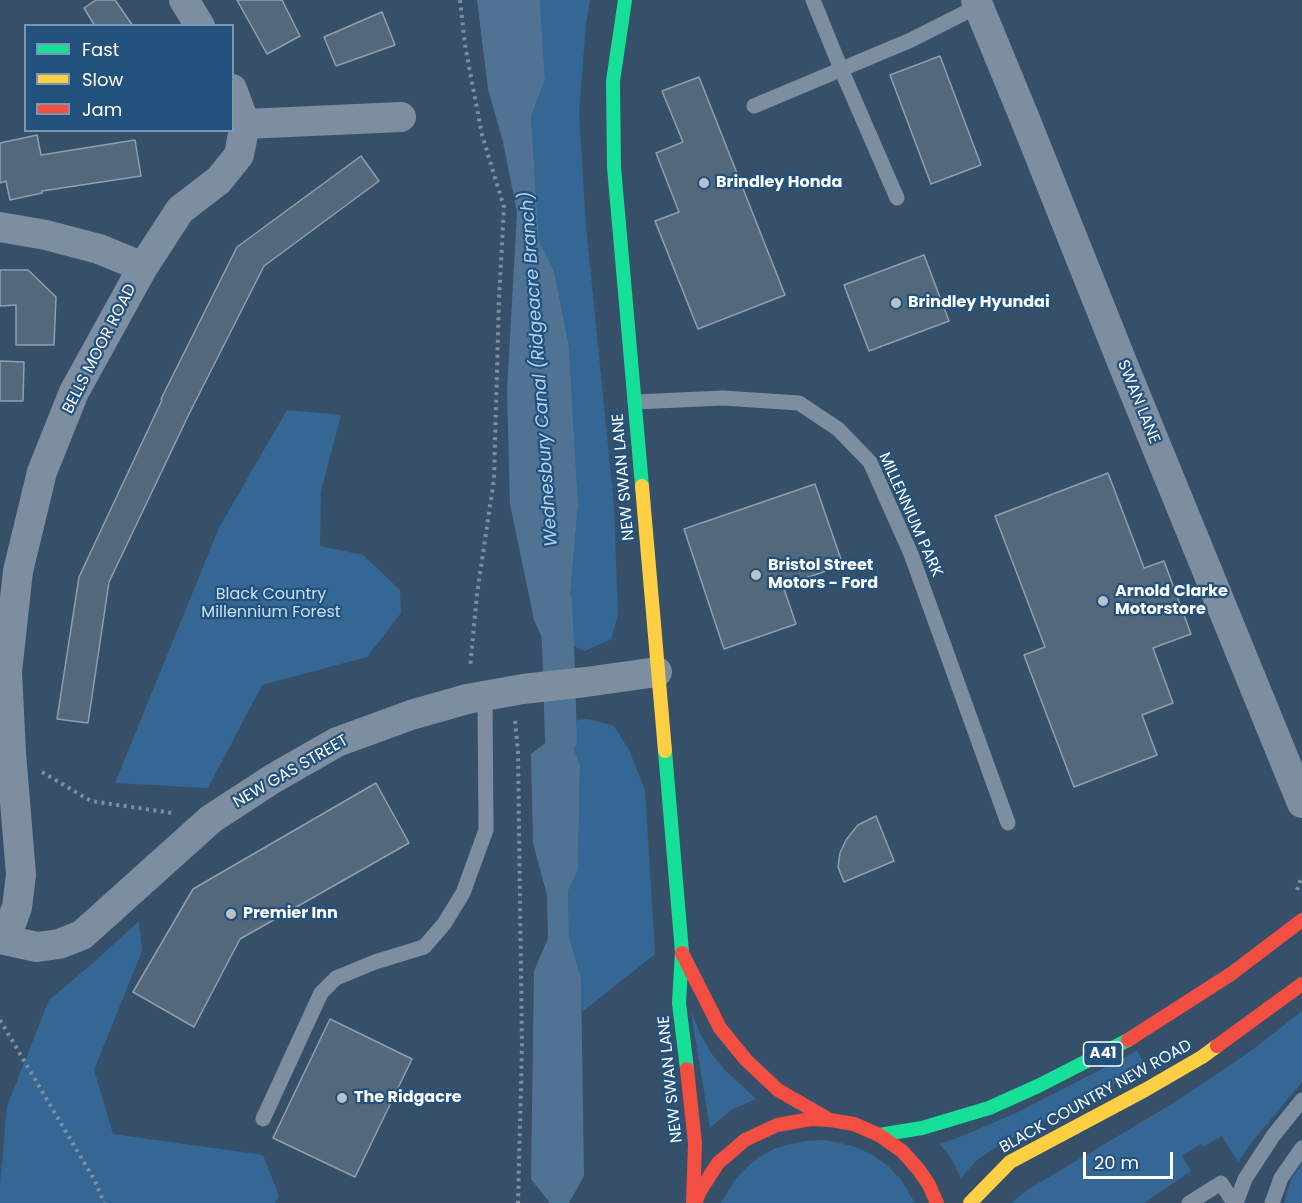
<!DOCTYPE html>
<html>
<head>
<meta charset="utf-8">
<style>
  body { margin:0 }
  #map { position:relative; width:1302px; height:1203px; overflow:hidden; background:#375069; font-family:Poppins,sans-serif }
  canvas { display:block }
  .legend { position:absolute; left:24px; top:24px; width:210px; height:108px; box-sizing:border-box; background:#22517e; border:2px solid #7a97b2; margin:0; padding:8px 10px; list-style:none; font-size:18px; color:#fff }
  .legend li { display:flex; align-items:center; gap:12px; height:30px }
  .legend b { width:30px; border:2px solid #7a97b2 }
  .scale { position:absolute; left:1083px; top:1152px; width:90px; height:27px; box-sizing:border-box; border:3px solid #fff; border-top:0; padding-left:8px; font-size:18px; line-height:21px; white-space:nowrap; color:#fff; -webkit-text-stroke:4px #22517e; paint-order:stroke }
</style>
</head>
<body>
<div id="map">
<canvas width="1302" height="1203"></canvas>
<ul class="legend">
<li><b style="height:8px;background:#16e098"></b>Fast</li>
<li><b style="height:8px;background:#ffcf43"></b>Slow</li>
<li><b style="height:8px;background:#f24e42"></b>Jam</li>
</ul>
<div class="scale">20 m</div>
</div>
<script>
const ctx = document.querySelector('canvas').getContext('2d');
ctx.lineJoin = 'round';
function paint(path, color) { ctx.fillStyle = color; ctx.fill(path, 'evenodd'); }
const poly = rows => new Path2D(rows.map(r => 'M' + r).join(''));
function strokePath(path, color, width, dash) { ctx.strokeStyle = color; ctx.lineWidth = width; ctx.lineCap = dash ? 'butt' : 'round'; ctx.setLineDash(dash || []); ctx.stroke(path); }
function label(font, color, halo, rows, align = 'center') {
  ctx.font = font + ' Poppins,sans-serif'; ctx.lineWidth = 4.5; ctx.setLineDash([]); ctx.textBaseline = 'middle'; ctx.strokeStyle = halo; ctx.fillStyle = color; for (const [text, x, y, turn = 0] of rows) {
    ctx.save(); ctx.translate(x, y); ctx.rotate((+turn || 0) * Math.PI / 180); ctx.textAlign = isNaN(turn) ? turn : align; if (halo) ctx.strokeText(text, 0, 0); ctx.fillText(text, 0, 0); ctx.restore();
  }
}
paint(poly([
  [540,0,590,0,586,23,579,114,586,226,614,506,618,615,611,639,585,651,566,643,578,505,569,347,554,271,539,242,531,116,545,80],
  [287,410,341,415,321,491,320,546,363,555,400,590,401,613,367,657,262,685,208,788,115,783,219,528],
  [588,719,614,726,629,750,645,790,655,954,582,1012,581,978,569,937,568,891,578,870,580,765,574,749,577,720],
  [139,921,142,951,94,1070,113,1134,263,1155,279,1196,275,1203,0,1203,0,1185,7,1106,49,1000,92,964],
  [1302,1011,1302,1082,1251,1143,1238,1162,1222,1136,1203,1147,1201,1144,1182,1156,1191,1171,1144,1203,1011,1203,1029,1189,1170,1105,1217,1074,1256,1047],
  [691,1012,700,1033,711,1053,725,1070,756,1099,731,1110,710,1128],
  [1137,1051,1146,1067,1001,1144,977,1160,961,1178,952,1160,940,1144,955,1139,1016,1113],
  [824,1140,840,1143,858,1148,874,1156,889,1167,902,1181,915,1203,721,1203,735,1180,746,1168,759,1157,774,1149,790,1144,807,1141],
  [1302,1164,1302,1203,1284,1203,1292,1177]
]), '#356795');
paint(poly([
  [477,0,540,0,545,80,531,116,539,241,554,271,569,347,578,505,566,643,547,649,534,620,510,504,507,391,517,212,503,142,488,89],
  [549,740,574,749,580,765,578,870,568,891,569,937,581,978,584,1176,569,1203,550,1203,531,1179,534,971,548,938,547,895,533,843,531,754]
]), '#517393');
strokePath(poly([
  [556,602,558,645,561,739]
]), '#517393', 32);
const building = poly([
  [96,0,115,0,133,26,95,26,84,8,96,0],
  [237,0,282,0,300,36,267,54,237,0],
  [382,12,395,45,336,66,324,37,382,12],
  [940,56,981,165,931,184,890,75,940,56],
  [699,77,785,295,698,329,655,221,679,212,656,153,683,142,662,91,699,77],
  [37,135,41,155,135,140,141,176,42,191,42,193,10,200,6,181,0,183,0,143,37,135],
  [361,156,379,181,264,266,189,414,109,582,88,723,57,719,79,577,162,400,161,399,237,247,361,156],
  [924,255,949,321,869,351,844,285,924,255],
  [0,270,28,270,56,297,54,345,16,345,16,305,0,306,0,270],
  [0,361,24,362,23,401,0,401,0,361],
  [1108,473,1144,568,1164,561,1191,634,1153,648,1173,703,1142,715,1157,755,1074,787,1024,655,1045,647,995,516,1108,473],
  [815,484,843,565,783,586,796,624,724,649,684,529,815,484],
  [376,783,409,843,240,939,194,1027,133,992,193,889,376,783],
  [876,816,894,861,844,882,838,867,840,853,846,840,858,825,876,816],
  [330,1019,412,1059,355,1177,273,1138,330,1019]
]);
paint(building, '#54687c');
strokePath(building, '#909fae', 1.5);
strokePath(poly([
  [460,0,465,45,482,135,504,207,499,299,494,479,477,594,470,668],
  [515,721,518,752,522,1046,518,1203],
  [42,772,91,801,172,813],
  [1297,890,1302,876],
  [0,1020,95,1181,104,1203]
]), '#7c8ea0', 4, [3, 4.5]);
strokePath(poly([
  [813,0,841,69,897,198],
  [754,106,911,40,978,6],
  [635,402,723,398,799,403,838,429,870,462,911,554,1008,823],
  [263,1119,321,993,336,978,375,962,424,947,444,924,463,893,486,830,485,695],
  [1189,1203,1221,1183,1234,1203],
  [1236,1203,1245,1179,1273,1136,1302,1100],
  [1272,1203,1281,1178,1302,1148]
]), '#7c8ea0', 15);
strokePath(poly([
  [184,0,200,26],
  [976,0,1025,119,1124,367,1302,803],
  [232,89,245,124],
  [0,227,46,235,99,249,143,267],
  [5,940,17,907,21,875,11,753,7,672,18,571,42,472,74,392,143,267,180,210,219,180,239,155,245,124,401,117],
  [5,940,37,947,59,944,82,935,211,819,274,778,337,742,411,715,467,699,523,689,586,682,657,672]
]), '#7c8ea0', 30);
strokePath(poly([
  [625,0,613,81,614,167,642,486],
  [665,751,682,952,679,1003,687,1069],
  [879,1135,922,1128,989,1108,1038,1086,1128,1040]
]), '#16e098', 14);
strokePath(poly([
  [642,486,665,751],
  [970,1203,1010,1162,1145,1090,1202,1057,1217,1046]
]), '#ffcf43', 14);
strokePath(poly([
  [682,953,720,1028,746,1060,778,1090,830,1120],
  [1128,1040,1231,974,1302,920],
  [1217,1046,1302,984],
  [687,1069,695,1143,693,1203],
  [695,1203,700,1191,718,1163,745,1140,777,1125,811,1119,830,1120,854,1124,879,1135,902,1151,919,1170,929,1185,937,1203]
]), '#f24e42', 14);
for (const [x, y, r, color] of [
  [704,183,6,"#b9c2ca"],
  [896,303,6,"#b9c2ca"],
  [756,575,6,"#b9c2ca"],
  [1103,601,6,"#b9c2ca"],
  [231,914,6,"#b9c2ca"],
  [342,1098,6,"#b9c2ca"]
]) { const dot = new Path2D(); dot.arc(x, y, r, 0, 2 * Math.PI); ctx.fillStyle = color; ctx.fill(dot); strokePath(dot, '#22517e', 2); }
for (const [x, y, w] of [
  [1103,1054,39]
]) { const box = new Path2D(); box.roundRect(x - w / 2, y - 12, w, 24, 4.5); ctx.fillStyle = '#22517e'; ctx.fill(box); strokePath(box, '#fff', 1.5); }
label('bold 15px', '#fff', null, [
  ["A41",1103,1054]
]);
label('bold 16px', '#fff', '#22517e', [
  ["Brindley Honda",716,183],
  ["Brindley Hyundai",908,303],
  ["Bristol Street",768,566],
  ["Motors - Ford",768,584],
  ["Arnold Clarke",1115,592],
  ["Motorstore",1115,610],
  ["Premier Inn",243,914],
  ["The Ridgacre",354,1098]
], 'left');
label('16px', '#fff', '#22517e', [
  ["BELLS MOOR ROAD",100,349,-63],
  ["SWAN LANE",1138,402,68],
  ["NEW SWAN LANE",624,477,-95],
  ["MILLENNIUM PARK",910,515,66],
  ["NEW GAS STREET",291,772,-30],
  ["NEW SWAN LANE",671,1079,-96],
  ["BLACK COUNTRY NEW ROAD",1096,1097,-29]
]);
label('16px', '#cae1f5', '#22517e', [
  ["Black Country",271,595],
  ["Millennium Forest",271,613]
]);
label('italic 18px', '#b2d2ee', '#22517e', [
  ["Wednesbury Canal (Ridgeacre Branch)",540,369,-94]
]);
</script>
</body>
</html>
